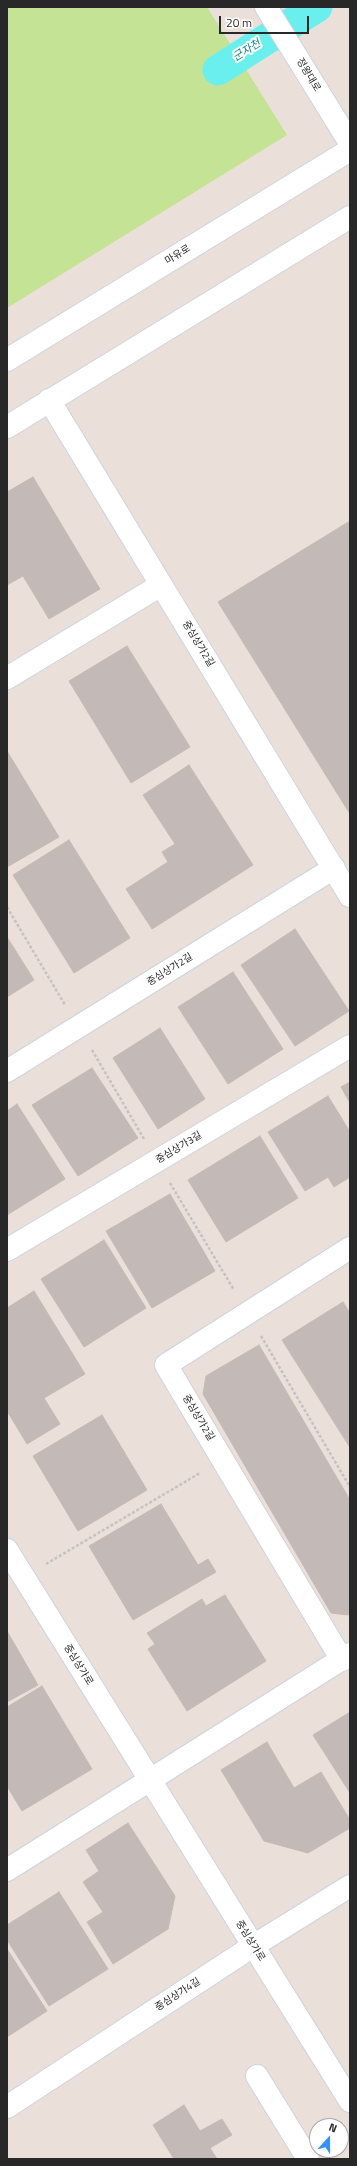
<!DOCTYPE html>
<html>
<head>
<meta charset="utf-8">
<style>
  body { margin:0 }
  #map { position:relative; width:357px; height:2166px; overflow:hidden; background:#ebdfd9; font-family:"Titillium Web",sans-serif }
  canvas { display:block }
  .frame { position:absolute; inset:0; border:8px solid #282828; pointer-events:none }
  .north { position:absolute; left:309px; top:2118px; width:40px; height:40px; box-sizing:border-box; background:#fff; border:1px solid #a9a9a9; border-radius:50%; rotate:21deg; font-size:11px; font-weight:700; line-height:16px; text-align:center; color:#282828 }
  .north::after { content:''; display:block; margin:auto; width:14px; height:18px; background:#3592fd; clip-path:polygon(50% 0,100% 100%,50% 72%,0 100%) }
  .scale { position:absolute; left:219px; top:16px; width:90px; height:18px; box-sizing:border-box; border:2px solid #282828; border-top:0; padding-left:5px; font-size:12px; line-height:14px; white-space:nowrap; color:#282828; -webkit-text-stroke:3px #fff; paint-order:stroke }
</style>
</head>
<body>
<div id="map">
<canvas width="357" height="2166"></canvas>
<div class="frame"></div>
<div class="north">N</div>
<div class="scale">20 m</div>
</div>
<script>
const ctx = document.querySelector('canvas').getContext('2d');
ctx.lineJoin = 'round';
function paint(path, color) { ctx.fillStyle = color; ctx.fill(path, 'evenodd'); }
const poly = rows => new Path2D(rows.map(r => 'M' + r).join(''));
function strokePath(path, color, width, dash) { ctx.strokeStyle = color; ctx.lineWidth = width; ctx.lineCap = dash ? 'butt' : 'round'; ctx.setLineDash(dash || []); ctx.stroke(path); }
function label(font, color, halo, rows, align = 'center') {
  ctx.font = font + ' "Titillium Web","Noto Sans KR",sans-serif'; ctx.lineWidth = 4; ctx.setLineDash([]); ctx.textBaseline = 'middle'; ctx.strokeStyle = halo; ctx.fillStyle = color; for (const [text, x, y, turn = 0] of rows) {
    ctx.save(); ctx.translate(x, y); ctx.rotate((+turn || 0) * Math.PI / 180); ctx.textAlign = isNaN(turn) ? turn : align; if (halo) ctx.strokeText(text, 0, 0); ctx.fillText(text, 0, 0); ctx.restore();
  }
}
paint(poly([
  [7,7,207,7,287,135,7,308]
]), '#c5e394');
paint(poly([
  [303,7,331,7,242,64,234,50]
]), '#69f0ee');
strokePath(poly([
  [218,70,317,7]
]), '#69f0ee', 31);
const building = poly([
  [33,477,100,589,49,619,23,576,7,585,7,492,33,477],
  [350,521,350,814,218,602,350,521],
  [127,646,190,747,131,783,69,681,127,646],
  [7,751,59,837,7,867,7,751],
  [189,765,253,865,152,929,126,889,168,862,162,852,175,844,143,795,189,765],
  [69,840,130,938,74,973,13,875,69,840],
  [295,929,349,1011,295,1046,241,965,295,929],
  [7,937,34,980,7,997,7,937],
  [233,972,283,1049,228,1084,178,1007,233,972],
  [160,1028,205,1099,158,1129,113,1058,160,1028],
  [92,1068,138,1138,78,1176,32,1105,92,1068],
  [350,1082,350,1103,341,1087,350,1082],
  [328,1096,350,1132,350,1177,334,1187,328,1177,305,1191,268,1132,328,1096],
  [17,1104,65,1179,7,1215,7,1111,17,1104],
  [260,1136,298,1198,226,1242,188,1180,260,1136],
  [170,1194,215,1271,152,1308,106,1231,170,1194],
  [104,1240,146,1308,84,1347,41,1279,104,1240],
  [34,1291,85,1374,44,1398,60,1424,27,1444,7,1411,7,1308,34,1291],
  [343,1302,350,1313,349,1446,282,1340,343,1302],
  [259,1345,350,1500,350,1613,348,1615,331,1613,203,1394,206,1376,259,1345],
  [102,1415,147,1490,78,1531,33,1456,102,1415],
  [161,1504,198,1565,208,1559,216,1572,133,1620,89,1546,161,1504],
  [225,1595,266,1661,187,1711,148,1649,155,1644,147,1633,202,1599,206,1606,225,1595],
  [7,1631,38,1685,7,1702,7,1631],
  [42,1686,92,1769,22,1811,7,1786,7,1707,42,1686],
  [350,1712,350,1793,313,1735,350,1712],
  [267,1742,294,1788,321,1772,350,1820,350,1828,308,1853,264,1841,221,1770,267,1742],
  [128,1823,175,1896,168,1929,113,1964,87,1922,103,1912,83,1882,99,1871,86,1850,128,1823],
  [59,1892,108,1969,49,2006,7,1940,7,1925,59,1892],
  [7,1949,47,2011,7,2037,7,1949],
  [184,2105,200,2131,222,2119,232,2135,210,2148,217,2159,174,2159,153,2125,184,2105]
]);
paint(building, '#c3b9b6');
strokePath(building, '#c6bab3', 1);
const minor = poly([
  [266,7,350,143],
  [7,360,350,150],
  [49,400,350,896],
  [7,427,350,217],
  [7,678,161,585],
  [7,1071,334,868],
  [7,1250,350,1046],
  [7,1550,350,2101],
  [342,1660,166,1365,350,1248],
  [7,1870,350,1654],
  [257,2076,308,2159],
  [7,2107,253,1946,350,1886]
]);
strokePath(minor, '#ccd4de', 24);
strokePath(poly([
  [7,907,65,1005],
  [92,1050,144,1139],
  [170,1183,234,1290],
  [261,1336,350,1487],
  [46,1564,200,1473]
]), '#c3c3c3', 2.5, [3, 2]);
strokePath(minor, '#fff', 22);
label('10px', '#282828', '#fff', [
  ["정왕대로",308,75,59],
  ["마유로",178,255,-32],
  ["중심상가2길",198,644,59],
  ["중심상가2길",170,970,-32],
  ["중심상가3길",179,1148,-31],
  ["중심상가2길",198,1418,59],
  ["중심상가로",78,1665,58],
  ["중심상가로",250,1941,58],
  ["중심상가4길",178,1995,-33]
]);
label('italic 11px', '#0c838c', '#fff', [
  ["군자천",247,51,-32]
]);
</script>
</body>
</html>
